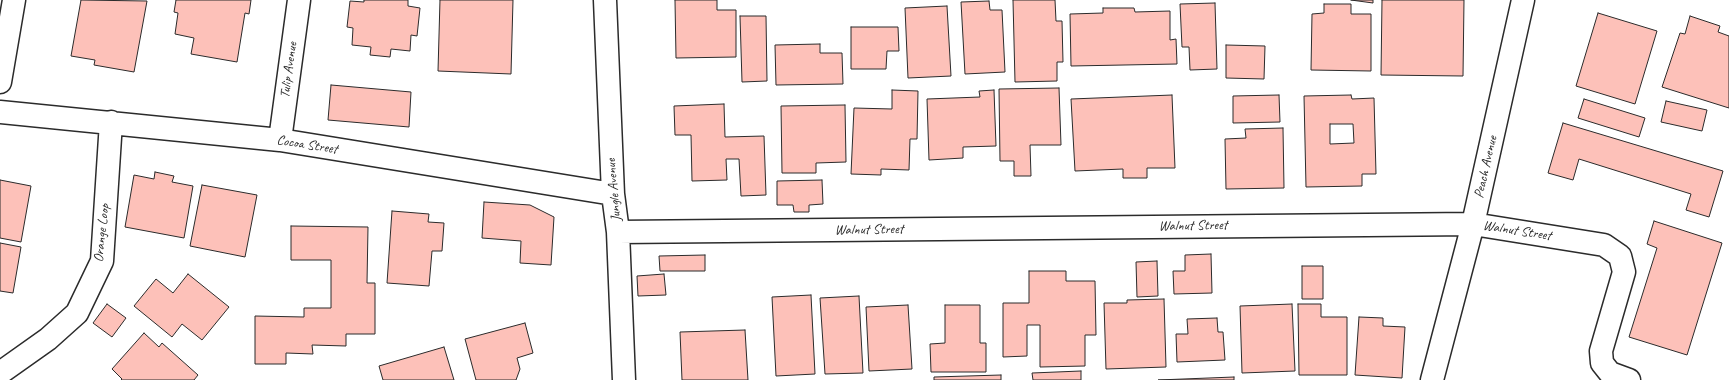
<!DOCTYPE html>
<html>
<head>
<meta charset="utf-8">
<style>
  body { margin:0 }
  canvas { display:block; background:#fff }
</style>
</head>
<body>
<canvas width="1729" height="380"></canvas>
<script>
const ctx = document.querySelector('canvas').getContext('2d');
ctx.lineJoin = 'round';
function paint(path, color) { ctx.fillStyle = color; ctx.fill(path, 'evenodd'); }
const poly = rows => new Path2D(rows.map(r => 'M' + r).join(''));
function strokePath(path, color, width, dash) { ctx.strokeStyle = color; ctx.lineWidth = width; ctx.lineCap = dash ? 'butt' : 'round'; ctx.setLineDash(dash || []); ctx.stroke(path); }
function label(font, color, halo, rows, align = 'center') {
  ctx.font = font + ' Caveat,sans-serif'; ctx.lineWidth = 3; ctx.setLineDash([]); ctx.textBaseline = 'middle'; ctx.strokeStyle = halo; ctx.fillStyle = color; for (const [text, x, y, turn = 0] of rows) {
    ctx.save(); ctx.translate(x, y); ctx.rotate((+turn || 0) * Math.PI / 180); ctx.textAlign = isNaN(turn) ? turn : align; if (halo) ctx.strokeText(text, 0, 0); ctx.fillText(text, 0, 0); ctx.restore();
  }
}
const building = poly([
  [81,0,147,1,134,72,94,65,95,60,71,56,81,0],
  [176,0,251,0,249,14,245,13,237,62,191,54,194,38,175,34,178,13,174,12,176,0],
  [364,0,408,0,408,6,420,8,417,36,411,35,410,51,391,49,390,57,370,55,371,47,352,45,353,28,347,27,350,1,364,2,364,0],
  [440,0,513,0,511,74,438,71,440,0],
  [675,0,717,0,717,10,736,10,736,57,676,58,675,0],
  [1013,0,1055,0,1056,21,1062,21,1063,62,1057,62,1057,81,1015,82,1013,0],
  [1351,0,1373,0,1373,3,1351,0],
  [1382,0,1464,0,1463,76,1381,75,1382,0],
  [989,1,990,10,1002,10,1005,72,965,74,961,2,989,1],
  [1215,3,1217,69,1190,70,1189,47,1182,47,1180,4,1215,3],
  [1324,4,1351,4,1351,14,1371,14,1371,71,1311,70,1312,14,1324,13,1324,4],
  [947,6,951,76,908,78,905,8,947,6],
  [1103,8,1134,8,1135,12,1170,11,1170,40,1176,39,1177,64,1071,66,1070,14,1103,13,1103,8],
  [1598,13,1657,31,1635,104,1576,86,1598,13],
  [740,16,766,16,767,81,742,82,740,16],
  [1690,16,1720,26,1718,32,1729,36,1729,108,1662,87,1680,33,1685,34,1690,16],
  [851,27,898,27,899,51,887,51,886,69,851,69,851,27],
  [820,44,820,53,842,53,843,84,776,85,775,45,820,44],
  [1226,45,1265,46,1264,79,1226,78,1226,45],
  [331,85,411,92,409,127,328,120,331,85],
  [1059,88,1061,145,1030,145,1031,176,1014,176,1014,161,1000,161,999,89,1059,88],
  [892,90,918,91,917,139,910,139,909,170,881,169,881,175,851,174,854,108,892,109,892,90],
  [994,90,996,146,963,147,963,158,929,160,927,99,980,97,979,91,994,90],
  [1172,95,1175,168,1147,168,1147,178,1123,178,1123,169,1075,171,1071,99,1172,95],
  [1279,95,1280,122,1233,123,1233,96,1279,95],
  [1351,95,1352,99,1374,98,1376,174,1362,174,1362,186,1306,187,1304,96,1351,95],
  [1330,124,1353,124,1354,143,1330,144,1330,124],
  [1584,99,1645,118,1639,137,1578,118,1584,99],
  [1666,101,1707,110,1702,131,1661,122,1666,101],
  [724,104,725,137,764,136,766,195,741,196,739,159,726,159,727,180,692,181,691,135,675,135,674,106,724,104],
  [845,105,846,162,816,163,816,173,782,173,781,106,845,105],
  [1563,123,1723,171,1709,217,1686,210,1691,194,1579,159,1573,180,1548,173,1563,123],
  [1283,128,1284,188,1226,189,1225,139,1246,138,1245,129,1283,128],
  [155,172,174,176,172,182,193,186,184,238,125,227,134,175,154,179,155,172],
  [0,180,31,186,21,242,0,238,0,180],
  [822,180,823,204,809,205,809,212,794,212,793,205,777,205,777,181,822,180],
  [202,185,257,195,245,257,190,246,202,185],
  [484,202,530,205,554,217,551,265,520,263,521,241,482,238,484,202],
  [392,211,429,214,428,222,444,223,442,251,432,251,429,286,387,283,392,211],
  [1654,221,1722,243,1687,355,1629,337,1657,248,1647,244,1654,221],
  [291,226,368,227,367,283,375,283,375,334,346,334,346,346,312,345,313,354,286,353,286,364,255,364,255,316,304,317,304,308,331,308,331,260,291,260,291,226],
  [0,243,21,247,13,293,0,291,0,243],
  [1211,254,1212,293,1174,294,1173,271,1185,271,1185,255,1211,254],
  [705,255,705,271,660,271,659,256,705,255],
  [1157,261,1158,296,1137,297,1136,262,1157,261],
  [1302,266,1323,266,1323,299,1302,299,1302,266],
  [1029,271,1066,271,1066,281,1095,281,1096,335,1085,335,1085,366,1040,367,1040,325,1027,325,1027,356,1003,357,1003,303,1029,303,1029,271],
  [188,274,229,307,202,340,182,324,172,337,134,306,156,279,173,293,188,274],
  [664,274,666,295,638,296,637,276,664,274],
  [811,295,815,374,776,376,772,297,811,295],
  [859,296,863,373,825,374,820,298,859,296],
  [1164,299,1166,367,1106,369,1104,303,1127,303,1127,300,1164,299],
  [107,304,126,318,112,337,93,323,107,304],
  [1292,304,1295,371,1242,373,1240,306,1292,304],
  [1298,304,1321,304,1321,317,1347,317,1347,375,1299,375,1298,304],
  [908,305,912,369,869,371,866,307,908,305],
  [945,305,980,305,980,343,986,343,986,372,931,372,930,344,945,343,945,305],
  [1359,317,1383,318,1383,326,1405,327,1402,378,1355,375,1359,317],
  [1217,318,1218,332,1223,332,1225,360,1177,362,1176,334,1188,334,1187,319,1217,318],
  [525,323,533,353,517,358,520,369,516,380,476,380,465,339,525,323],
  [745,330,748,380,682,380,680,332,745,330],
  [144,333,159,347,162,343,198,375,194,380,121,380,122,379,112,369,144,333],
  [444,347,454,380,383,380,379,366,444,347],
  [1081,371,1081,380,1033,380,1032,373,1081,371],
  [1001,375,1001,380,934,380,934,377,1001,375],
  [1234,377,1234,380,1158,380,1234,377]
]);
paint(building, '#fdc1b9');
strokePath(building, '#2b2b2b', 1);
const minor = poly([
  [605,0,613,194,618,232,624,380],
  [0,82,14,0],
  [0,112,280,140,613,194],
  [280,140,299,0],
  [618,232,1473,224,1604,245,1620,256,1624,272,1601,351,1602,363,1610,373,1629,380],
  [0,373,48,339,77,313,102,261,111,122],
  [1432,380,1473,224,1523,0]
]);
strokePath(minor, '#2b2b2b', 25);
strokePath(minor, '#fff', 22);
label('14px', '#2b2b2b', '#fff', [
  ["Tulip Avenue",289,70,-82],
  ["Cocoa Street",307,145,9],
  ["Peach Avenue",1486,167,-77],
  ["Jungle Avenue",614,190,-95],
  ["Walnut Street",1193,226,-1],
  ["Walnut Street",869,230,-1],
  ["Walnut Street",1517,231,9],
  ["Orange Loop",102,233,-84]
]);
</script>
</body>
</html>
